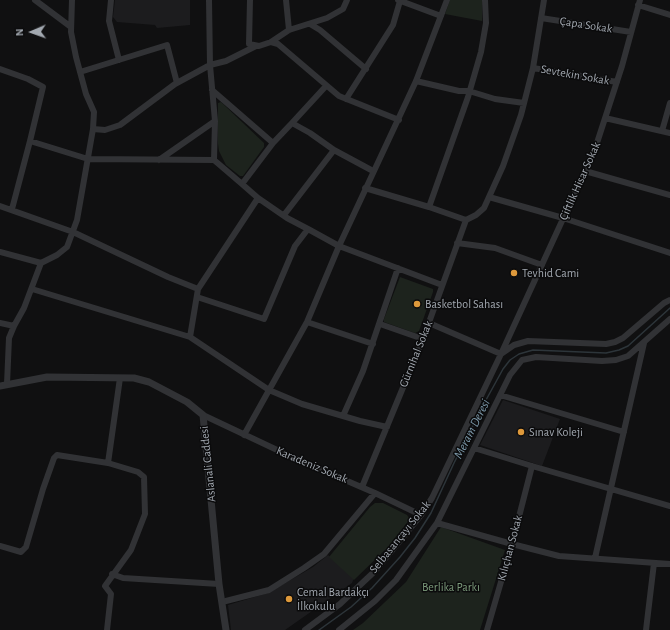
<!DOCTYPE html>
<html>
<head>
<meta charset="utf-8">
<style>
  body { margin:0 }
  #map { position:relative; width:670px; height:630px; overflow:hidden; background:#101011; font-family:"Alegreya Sans",sans-serif }
  canvas { display:block }
  .north { position:absolute; left:12px; top:12px; width:40px; height:40px; -webkit-text-stroke:3px #0b0b0c; paint-order:stroke; rotate:268deg; font-size:11px; font-weight:700; line-height:16px; text-align:center; color:#a2a8b0 }
  .north::after { content:''; display:block; margin:auto; width:14px; height:18px; background:#a2a8b0; clip-path:polygon(50% 0,100% 100%,50% 72%,0 100%) }
</style>
</head>
<body>
<div id="map">
<canvas width="670" height="630"></canvas>
<div class="north">N</div>
</div>
<script>
const ctx = document.querySelector('canvas').getContext('2d');
ctx.lineJoin = 'round';
function paint(path, color) { ctx.fillStyle = color; ctx.fill(path, 'evenodd'); }
const poly = rows => new Path2D(rows.map(r => 'M' + r).join(''));
function strokePath(path, color, width, dash) { ctx.strokeStyle = color; ctx.lineWidth = width; ctx.lineCap = dash ? 'butt' : 'round'; ctx.setLineDash(dash || []); ctx.stroke(path); }
function label(font, color, halo, rows, align = 'center') {
  ctx.font = font + ' "Alegreya Sans",sans-serif'; ctx.lineWidth = 3; ctx.setLineDash([]); ctx.textBaseline = 'middle'; ctx.strokeStyle = halo; ctx.fillStyle = color; for (const [text, x, y, turn = 0] of rows) {
    ctx.save(); ctx.translate(x, y); ctx.rotate((+turn || 0) * Math.PI / 180); ctx.textAlign = isNaN(turn) ? turn : align; if (halo) ctx.strokeText(text, 0, 0); ctx.fillText(text, 0, 0); ctx.restore();
  }
}
paint(poly([
  [115,0,190,0,190,25,157,28,155,25,117,22,113,17],
  [503,400,560,419,542,466,480,445],
  [328,555,354,578,352,583,285,630,231,630,228,605,268,593,313,567]
]), '#1c1c1e');
paint(poly([
  [450,0,482,0,482,21,445,14],
  [221,102,264,143,264,147,243,176,240,176,226,165,219,151,218,144,218,103],
  [400,277,433,289,433,292,419,331,415,333,384,322,384,319],
  [375,503,383,503,407,515,410,519,387,548,354,580,329,557,370,507],
  [441,527,505,550,480,630,353,630,363,623,406,582]
]), '#1d231d');
strokePath(poly([
  [319,630,351,607,372,588,400,557,415,538,431,513,454,463,486,400,503,369,510,360,519,354,533,350,606,353,619,350,628,346,670,308]
]), '#2d353a', 1.5);
strokePath(poly([
  [35,0,71,27],
  [111,0,109,21,119,60],
  [209,0,210,65,226,61,256,46],
  [250,0,249,44,259,46,271,42,289,30,327,18,343,9,347,0],
  [286,0,289,30],
  [398,0,441,16],
  [638,5,670,15],
  [541,18,631,32],
  [310,24,320,30,366,69],
  [271,42,278,44,339,96,399,120],
  [533,68,617,82],
  [0,69,28,79,43,87,30,141],
  [80,72,167,45,177,83],
  [416,81,459,91,469,91,495,99,524,103],
  [212,90,273,143],
  [346,99,393,25,400,1],
  [605,118,670,133],
  [292,123,326,86],
  [93,129,105,130,120,125,175,84,210,65,215,121,159,160],
  [662,131,670,103],
  [214,160,215,121],
  [585,171,670,195],
  [365,188,429,207,466,220,476,215,484,208,503,166,521,115,533,68,544,0],
  [489,197,563,218,670,253],
  [258,198,242,184,273,143,292,123,310,133,334,150],
  [0,206,73,232,168,277,198,289,190,337,269,390,302,404,360,421,387,427],
  [429,207,468,97,481,52,486,23,485,0],
  [12,209,30,141,88,159,214,160,242,184],
  [284,215,334,150,373,171],
  [308,229,339,246,442,285],
  [457,243,495,248,542,265],
  [0,252,41,263],
  [32,289,190,337],
  [197,297,264,319,295,246,308,229,287,218,258,198,198,289],
  [307,322,373,344],
  [0,323,14,326],
  [429,323,501,354,595,149,622,66,640,0],
  [380,324,423,339],
  [7,384,9,338,14,326,24,308,41,263,57,255,67,247,77,220,93,129,94,112,86,94,76,57,71,32,72,0],
  [500,395,624,432],
  [203,415,292,457,375,493,421,515],
  [343,416,363,371,398,268],
  [244,435,307,322,339,246,416,81,447,0],
  [474,448,532,466,670,506],
  [362,487,423,339,466,220],
  [437,523,512,544,559,556,670,564],
  [0,546,21,552,26,547,43,489,54,458,57,455,108,463],
  [595,558,644,343],
  [112,574,123,578,219,584],
  [222,602,269,590,304,568,324,554,375,493],
  [107,630,111,594,105,586,131,550,145,514,144,477,138,472,108,463,120,378],
  [305,630,340,604,375,571,421,515,432,498,501,354,514,345,528,341,606,344,615,342,623,338,664,303,670,300],
  [339,630,375,601,396,580,437,523,510,375,522,360,536,357,602,361,616,360,628,356,670,319],
  [487,630,512,544,532,466],
  [646,630,654,563]
]), '#313235', 6);
strokePath(poly([
  [0,386,47,377,134,378,149,382,187,402,203,415,219,584,226,630]
]), '#313235', 7);
for (const [x, y, r, color] of [
  [514,273,4,"#de993b"],
  [417,304,4,"#de993b"],
  [521,432,4,"#de993b"],
  [289,599,4,"#de993b"]
]) { const dot = new Path2D(); dot.arc(x, y, r, 0, 2 * Math.PI); ctx.fillStyle = color; ctx.fill(dot); strokePath(dot, '#0b0b0c', 1.5); }
label('12px', '#a2a8b0', '#0b0b0c', [
  ["Çapa Sokak",586,25,9],
  ["Sevtekin Sokak",575,75,10],
  ["Çiftlik Hisar Sokak",580,181,-66],
  ["Gürnihal Sokak",416,354,-68],
  ["Aslanali Caddesi",208,464,-96],
  ["Karadeniz Sokak",312,465,23],
  ["Selbasançayı Sokak",400,537,-51],
  ["Kılıçhan Sokak",510,548,-75]
]);
label('12px', '#a2a8b0', '#0b0b0c', [
  ["Tevhid Cami",522,273],
  ["Basketbol Sahası",425,304],
  ["Sınav Koleji",529,432],
  ["Cemal Bardakçı",297,592],
  ["İlkokulu",297,606]
], 'left');
label('12px', '#7c9a7b', '#0b0b0c', [
  ["Berlika Parkı",451,587]
]);
label('italic 13px', '#7c98a9', '#0b0b0c', [
  ["Meram Deresi",472,429,-63]
]);
</script>
</body>
</html>
